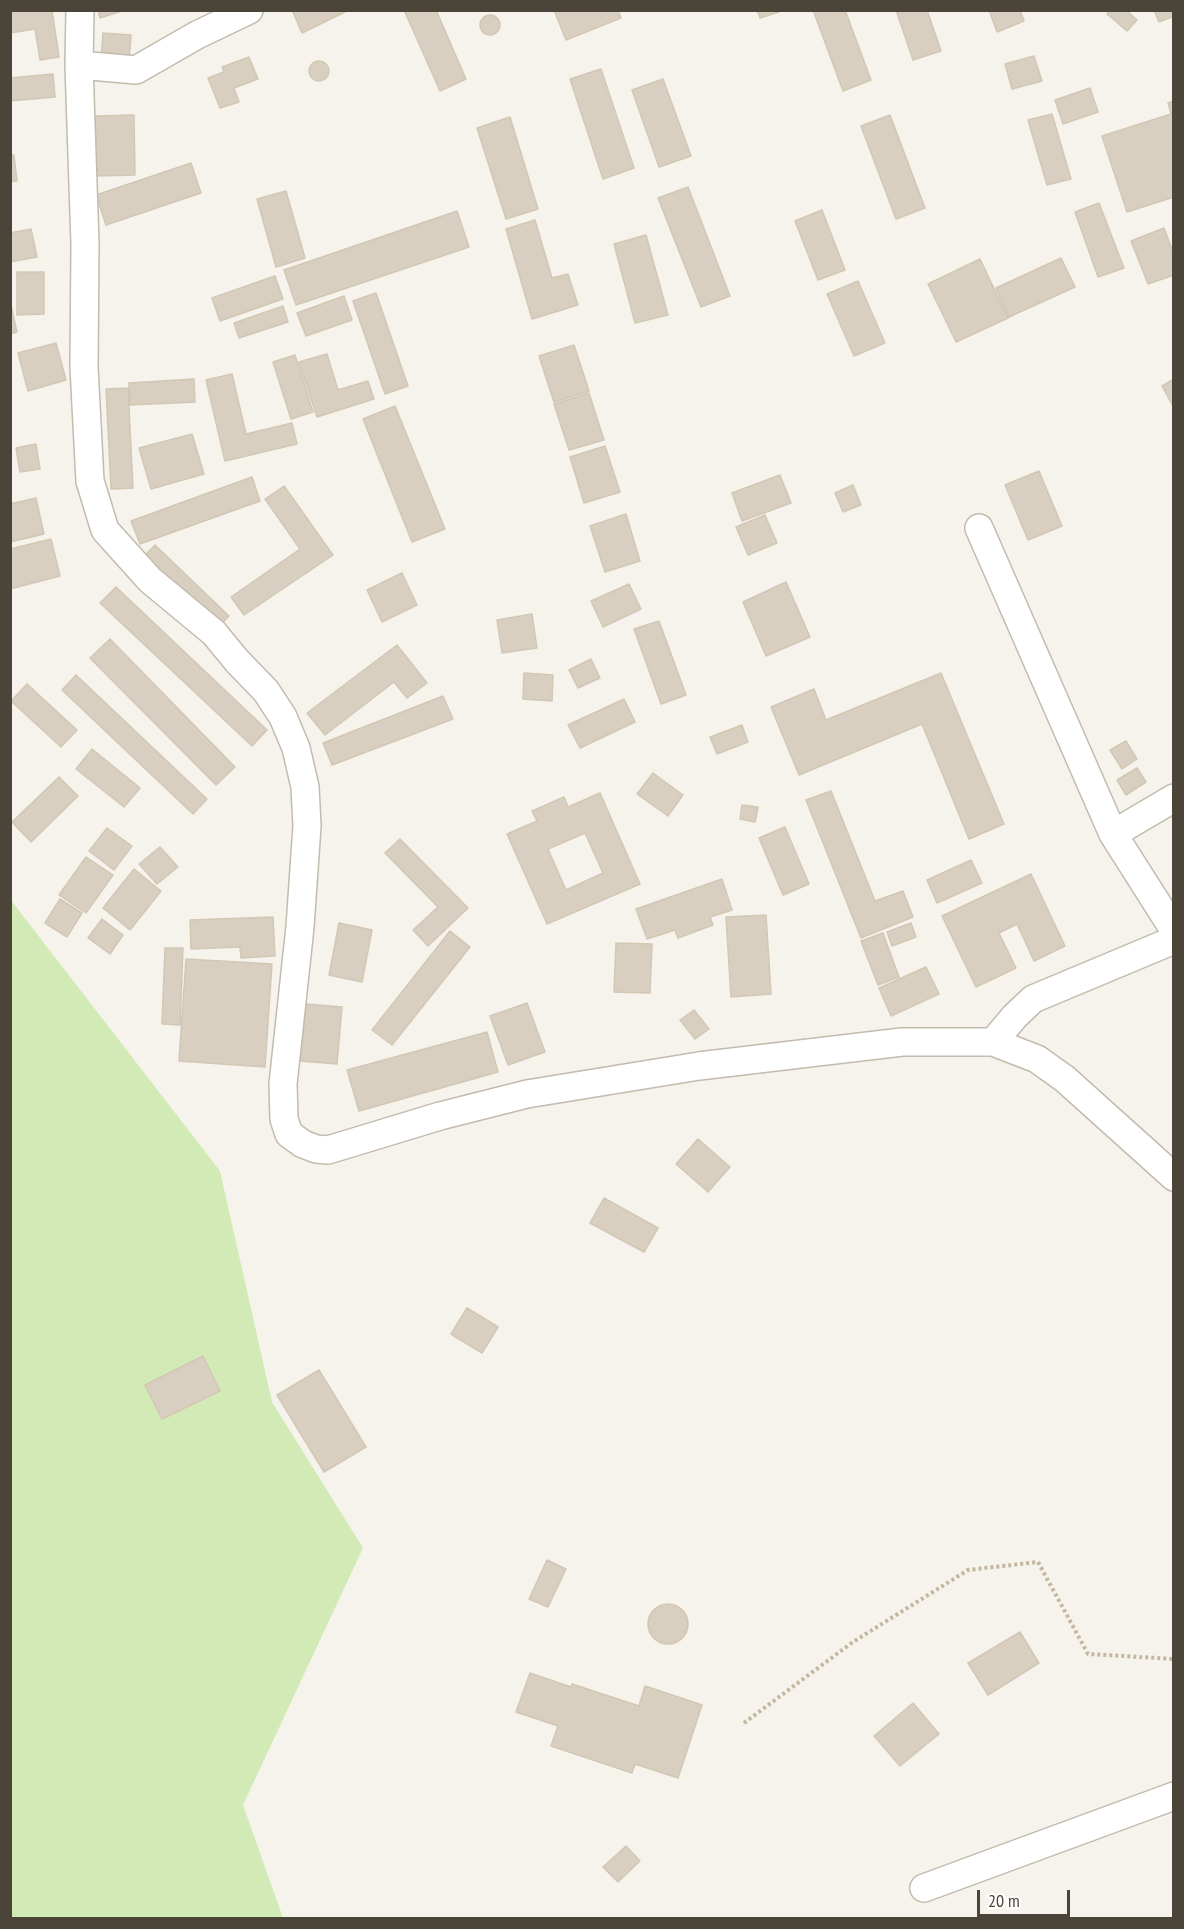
<!DOCTYPE html>
<html>
<head>
<meta charset="utf-8">
<style>
  body { margin:0 }
  #map { position:relative; width:1184px; height:1929px; overflow:hidden; background:#f6f3ec; font-family:"PT Sans Narrow",sans-serif }
  canvas { display:block }
  .frame { position:absolute; inset:0; border:12px solid #4b4439; pointer-events:none }
  .scale { position:absolute; left:977px; top:1890px; width:93px; height:27px; box-sizing:border-box; border:3px solid #4b4439; border-top:0; padding-left:8px; font-size:18px; line-height:21px; white-space:nowrap; color:#4b4439; -webkit-text-stroke:4px #fff; paint-order:stroke }
</style>
</head>
<body>
<div id="map">
<canvas width="1184" height="1929"></canvas>
<div class="frame"></div>
<div class="scale">20 m</div>
</div>
<script>
const ctx = document.querySelector('canvas').getContext('2d');
ctx.lineJoin = 'round';
function paint(path, color) { ctx.fillStyle = color; ctx.fill(path, 'evenodd'); }
const poly = rows => new Path2D(rows.map(r => 'M' + r).join(''));
function strokePath(path, color, width, dash) { ctx.strokeStyle = color; ctx.lineWidth = width; ctx.lineCap = dash ? 'butt' : 'round'; ctx.setLineDash(dash || []); ctx.stroke(path); }
paint(poly([
  [10,899,220,1171,272,1402,363,1548,243,1805,283,1918,11,1918]
]), '#d2eab5');
const building = poly([
  [52,10,59,57,40,60,35,29,10,33,10,11,52,10],
  [98,10,125,10,100,18,98,10],
  [292,10,349,10,302,33,292,10],
  [404,10,436,10,466,79,440,91,404,10],
  [554,10,618,10,621,18,566,40,554,10],
  [757,10,778,10,779,12,760,18,757,10],
  [813,10,845,10,871,80,843,91,813,10],
  [896,10,927,10,941,51,913,60,896,10],
  [989,10,1020,10,1024,21,997,32,989,10],
  [1110,10,1126,10,1137,20,1127,31,1107,14,1110,10],
  [1154,10,1174,10,1174,16,1159,22,1154,10],
  '480 25a10 10 0 1 1 20 0a10 10 0 1 1-20 0Z',
  [103,33,131,35,129,61,101,59,103,33],
  [1034,56,1042,81,1012,89,1005,64,1034,56],
  [249,57,258,79,234,88,239,102,220,108,208,78,224,72,222,67,249,57],
  '309 71a10 10 0 1 1 20 0a10 10 0 1 1-20 0Z',
  [601,69,634,168,603,179,570,79,601,69],
  [53,74,55,97,10,101,10,78,53,74],
  [663,79,691,156,659,167,632,90,663,79],
  [1090,88,1098,112,1063,124,1055,100,1090,88],
  [1174,101,1174,197,1127,212,1102,136,1171,114,1168,103,1174,101],
  [1052,114,1071,179,1047,185,1028,120,1052,114],
  [134,115,135,175,95,176,94,116,134,115],
  [890,115,925,208,896,219,861,126,890,115],
  [510,117,538,209,506,219,477,128,510,117],
  [10,155,14,155,17,181,10,182,10,155],
  [191,163,201,193,106,225,96,195,191,163],
  [688,187,730,296,701,307,658,198,688,187],
  [286,191,305,258,276,267,257,199,286,191],
  [1099,203,1124,268,1098,277,1075,212,1099,203],
  [822,210,845,270,818,280,795,221,822,210],
  [457,211,469,247,296,305,284,270,457,211],
  [535,220,552,278,568,274,578,305,532,319,506,229,535,220],
  [1164,228,1174,255,1174,275,1148,284,1131,241,1164,228],
  [31,229,37,257,10,262,10,233,31,229],
  [646,235,668,315,635,323,614,244,646,235],
  [1061,258,1075,287,1009,317,996,288,1061,258],
  [980,259,1008,318,956,342,928,284,980,259],
  [17,272,44,272,44,314,17,315,17,272],
  [275,276,283,299,220,321,212,298,275,276],
  [858,281,885,343,854,356,827,294,858,281],
  [376,293,408,386,385,394,353,301,376,293],
  [344,296,352,320,306,336,297,313,344,296],
  [11,305,17,332,10,334,10,305,11,305],
  [283,306,288,322,239,338,234,323,283,306],
  [56,343,66,380,28,391,18,353,56,343],
  [574,345,589,391,554,402,539,356,574,345],
  [327,354,338,390,368,381,374,399,317,417,299,362,327,354],
  [295,355,313,412,291,419,273,362,295,355],
  [232,374,246,434,292,423,297,444,225,461,206,380,232,374],
  [194,379,195,402,130,405,129,383,194,379],
  [1174,379,1174,408,1162,386,1174,379],
  [128,388,133,488,111,489,106,389,128,388],
  [589,393,604,440,569,450,554,404,589,393],
  [395,406,445,529,412,542,363,419,395,406],
  [192,434,204,474,151,489,139,448,192,434],
  [36,444,40,469,20,472,16,448,36,444],
  [605,446,620,492,584,503,570,457,605,446],
  [1039,471,1062,526,1028,540,1005,485,1039,471],
  [780,475,791,503,742,521,732,493,780,475],
  [252,477,260,501,140,544,131,521,252,477],
  [853,485,861,505,843,512,835,493,853,485],
  [284,486,333,555,244,615,231,597,300,549,265,499,284,486],
  [36,498,44,534,10,542,10,504,36,498],
  [626,514,640,561,605,572,590,526,626,514],
  [765,515,777,543,748,555,736,527,765,515],
  [51,539,60,576,10,589,10,549,51,539],
  [155,545,229,616,215,631,140,560,155,545],
  [402,573,417,605,382,622,367,590,402,573],
  [786,582,810,637,766,656,743,602,786,582],
  [629,584,641,609,603,627,591,601,629,584],
  [116,587,267,730,252,746,100,603,116,587],
  [532,614,537,648,502,653,497,620,532,614],
  [659,621,686,695,661,704,634,629,659,621],
  [110,639,235,767,216,785,90,658,110,639],
  [397,645,427,683,407,698,394,682,325,735,307,713,397,645],
  [591,659,600,678,578,688,569,670,591,659],
  [524,673,553,675,552,701,523,699,524,673],
  [941,673,1004,824,969,839,922,724,799,775,771,707,814,689,826,720,941,673],
  [76,675,207,799,193,814,62,690,76,675],
  [27,684,77,730,61,747,11,701,27,684],
  [443,696,453,719,332,765,323,743,443,696],
  [624,699,635,722,580,748,568,725,624,699],
  [742,725,748,742,717,754,710,737,742,725],
  [1126,741,1137,759,1122,769,1110,750,1126,741],
  [92,749,140,788,124,807,76,769,92,749],
  [1137,768,1146,782,1126,795,1117,780,1137,768],
  [653,773,683,795,668,816,637,794,653,773],
  [59,777,78,796,31,842,12,822,59,777],
  [831,791,875,901,903,891,913,917,861,938,806,800,831,791],
  [600,793,640,884,547,924,507,834,537,821,532,811,564,797,568,807,600,793],
  [585,833,603,873,566,890,548,849,585,833],
  [742,805,758,807,755,822,740,819,742,805],
  [785,827,809,884,783,895,759,838,785,827],
  [107,828,132,846,114,870,89,851,107,828],
  [400,839,468,908,428,946,413,930,438,907,385,853,400,839],
  [160,847,178,867,157,884,139,864,160,847],
  [86,857,113,875,86,913,59,895,86,857],
  [971,860,982,883,937,903,927,880,971,860],
  [134,869,161,891,130,930,103,908,134,869],
  [1031,874,1065,946,1034,961,1017,924,999,933,1016,968,976,987,942,916,1031,874],
  [722,879,732,910,710,917,713,925,678,938,675,930,647,939,636,909,722,879],
  [60,899,82,913,67,937,45,923,60,899],
  [766,915,771,994,731,997,726,917,766,915],
  [273,917,275,956,241,958,240,947,191,949,190,920,273,917],
  [102,919,123,935,110,954,88,938,102,919],
  [339,923,372,930,362,982,329,975,339,923],
  [911,923,916,937,892,946,887,932,911,923],
  [450,931,470,947,392,1045,372,1030,450,931],
  [883,933,899,977,878,985,861,941,883,933],
  [616,943,652,944,650,993,614,992,616,943],
  [165,948,183,948,180,1025,162,1024,165,948],
  [186,959,272,964,265,1067,179,1061,186,959],
  [926,967,939,994,891,1016,879,988,926,967],
  [527,1003,545,1052,508,1065,490,1016,527,1003],
  [306,1004,342,1007,337,1064,300,1061,306,1004],
  [694,1010,709,1029,695,1039,680,1020,694,1010],
  [487,1032,498,1072,359,1111,347,1070,487,1032],
  [698,1139,730,1167,708,1192,676,1164,698,1139],
  [604,1198,658,1228,644,1252,590,1223,604,1198],
  [467,1308,498,1327,482,1353,451,1334,467,1308],
  [203,1356,220,1391,162,1419,145,1385,203,1356],
  [319,1370,366,1447,324,1472,277,1395,319,1370],
  [547,1560,566,1569,548,1607,529,1599,547,1560],
  '648 1624a20 20 0 1 1 40 0a20 20 0 1 1-40 0Z',
  [1020,1632,1039,1663,988,1695,968,1663,1020,1632],
  [530,1673,571,1687,572,1684,639,1706,645,1686,702,1705,678,1778,635,1764,632,1773,551,1746,558,1726,516,1712,530,1673],
  [913,1703,939,1734,900,1766,874,1736,913,1703],
  [626,1846,640,1861,618,1882,603,1867,626,1846]
]);
paint(building, '#d8cfc1');
strokePath(building, '#d3c7b4', 1.5);
const street = poly([
  [80,10,79,65,85,244,84,367,90,481,105,530,150,580,214,633,237,661,266,691,283,717,296,748,305,787,307,826,300,927,283,1084,284,1119,289,1134,303,1144,316,1149,328,1150,440,1116,527,1094,699,1066,902,1042,993,1042,1037,1059,1065,1079,1174,1177],
  [79,65,136,70,197,35,249,10],
  [979,528,1113,834,1174,930],
  [1113,834,1174,798],
  [993,1042,1015,1016,1033,999,1174,940],
  [924,1888,1174,1796]
]);
strokePath(street, '#c2bbae', 30);
strokePath(poly([
  [744,1723,853,1642,968,1570,1038,1562,1088,1654,1174,1659]
]), '#c4b79f', 4, [3, 3]);
strokePath(street, '#fff', 27);
</script>
</body>
</html>
